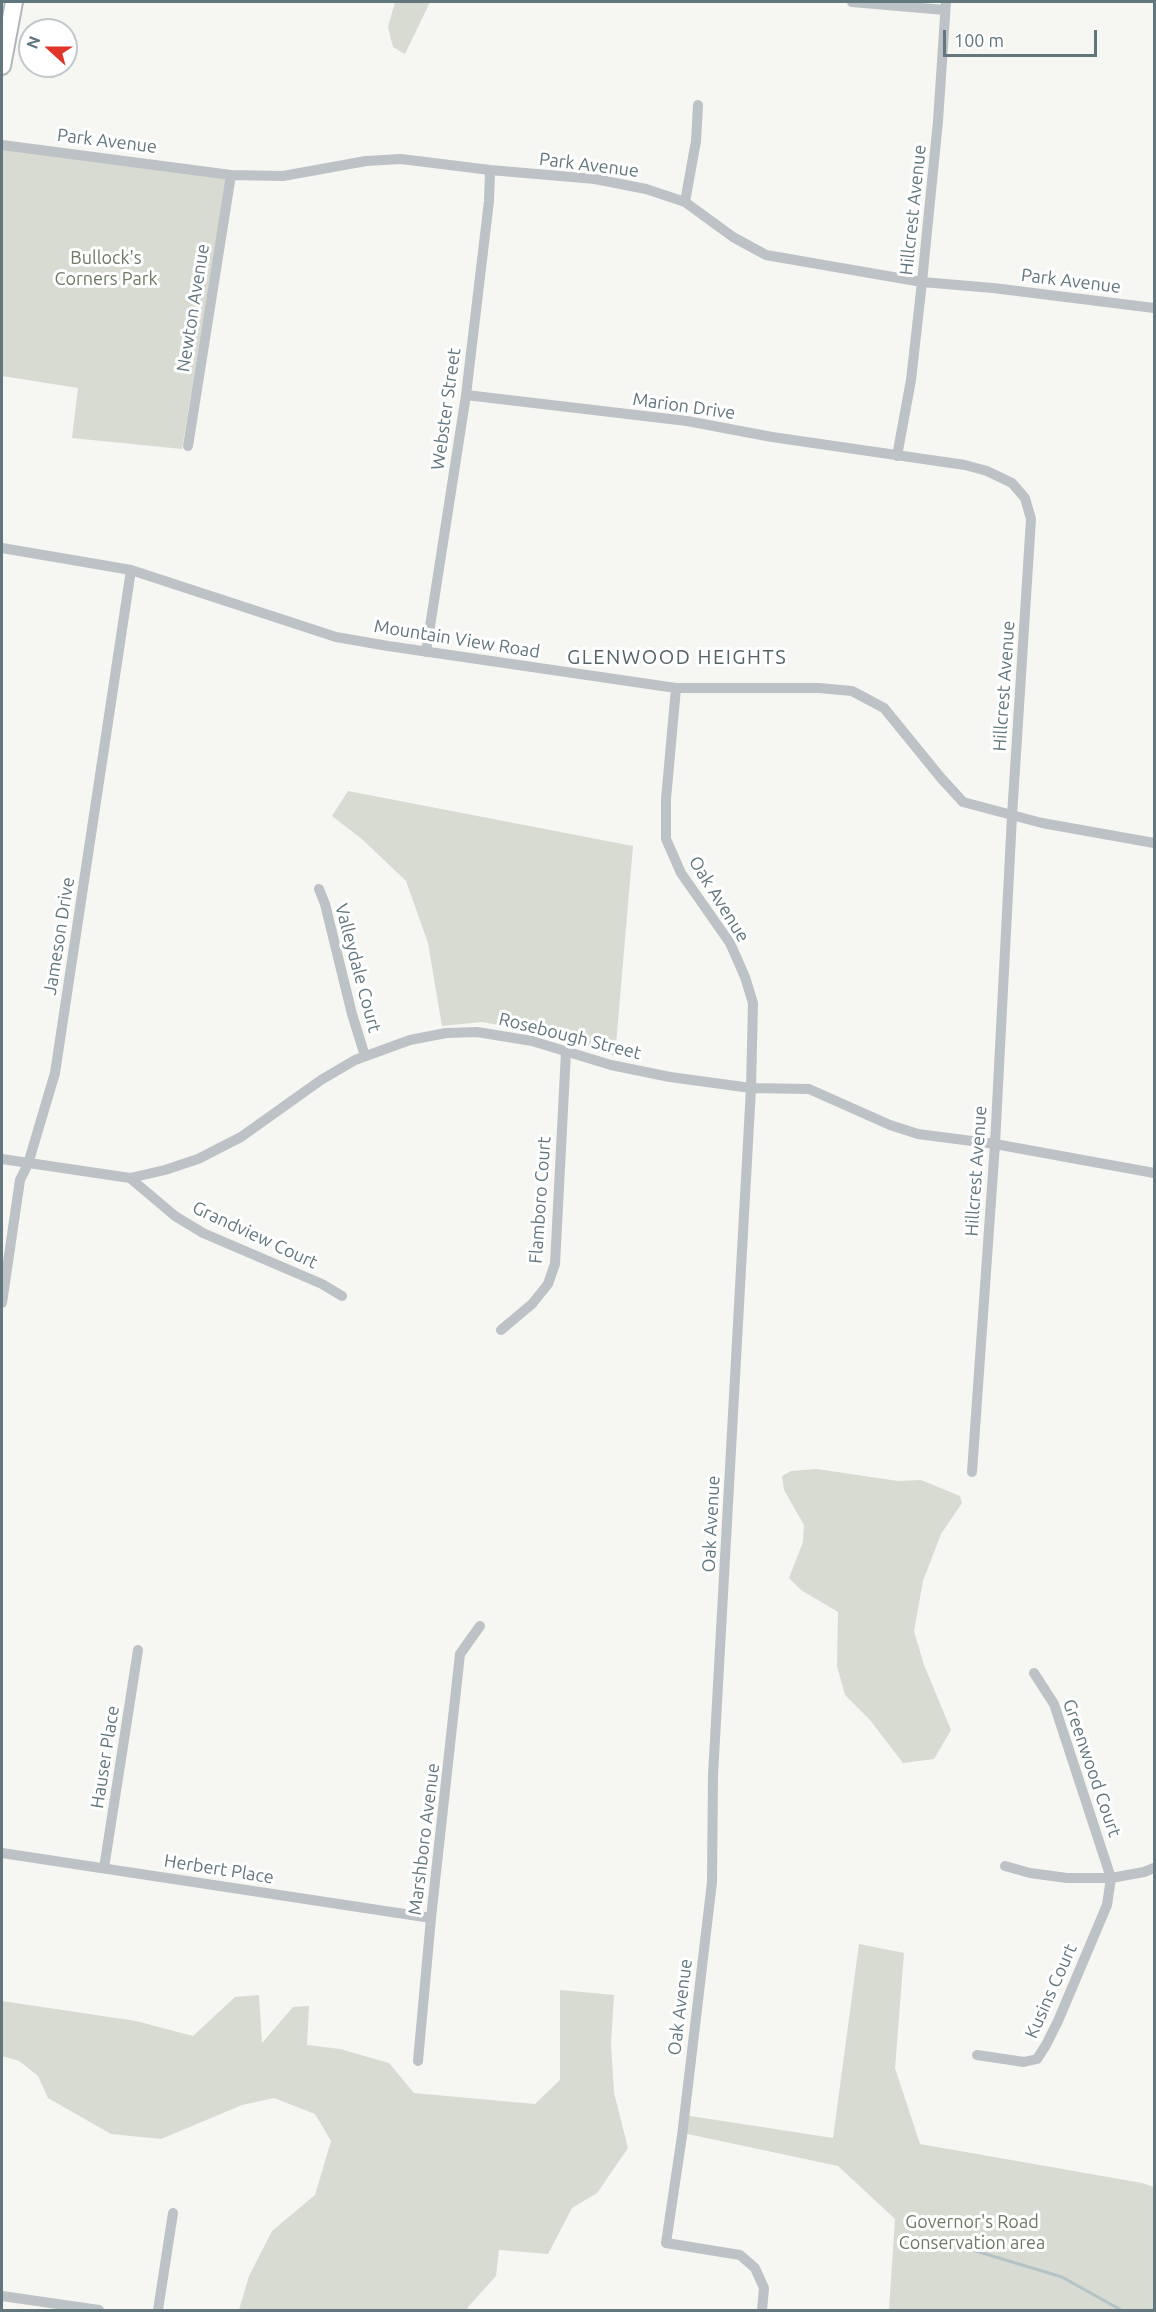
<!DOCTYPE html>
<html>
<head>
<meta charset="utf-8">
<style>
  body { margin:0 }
  #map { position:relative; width:1156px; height:2312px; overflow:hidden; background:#f6f6f3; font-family:Ubuntu,sans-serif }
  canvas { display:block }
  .frame { position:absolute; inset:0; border:3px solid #62767d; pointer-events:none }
  .north { position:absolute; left:18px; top:18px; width:60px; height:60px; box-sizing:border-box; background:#fff; border:2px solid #c0c8cb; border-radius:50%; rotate:291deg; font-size:16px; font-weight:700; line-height:24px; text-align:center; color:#62767d }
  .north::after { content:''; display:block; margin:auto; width:21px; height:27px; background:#df352a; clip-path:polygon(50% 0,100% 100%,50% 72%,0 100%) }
  .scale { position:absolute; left:943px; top:30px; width:154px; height:27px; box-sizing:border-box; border:3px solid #62767d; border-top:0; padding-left:8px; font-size:18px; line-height:21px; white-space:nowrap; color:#62767d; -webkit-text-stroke:4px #fff; paint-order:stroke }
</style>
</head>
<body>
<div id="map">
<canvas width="1156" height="2312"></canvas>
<div class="frame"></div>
<div class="north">N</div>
<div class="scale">100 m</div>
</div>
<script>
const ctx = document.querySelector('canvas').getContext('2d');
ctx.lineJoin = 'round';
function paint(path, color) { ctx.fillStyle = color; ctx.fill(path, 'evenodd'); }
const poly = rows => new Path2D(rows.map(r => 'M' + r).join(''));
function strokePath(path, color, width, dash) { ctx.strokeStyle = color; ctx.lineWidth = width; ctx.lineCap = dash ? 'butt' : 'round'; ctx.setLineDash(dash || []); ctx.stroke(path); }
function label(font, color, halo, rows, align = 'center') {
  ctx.font = font + ' Ubuntu,sans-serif'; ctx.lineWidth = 6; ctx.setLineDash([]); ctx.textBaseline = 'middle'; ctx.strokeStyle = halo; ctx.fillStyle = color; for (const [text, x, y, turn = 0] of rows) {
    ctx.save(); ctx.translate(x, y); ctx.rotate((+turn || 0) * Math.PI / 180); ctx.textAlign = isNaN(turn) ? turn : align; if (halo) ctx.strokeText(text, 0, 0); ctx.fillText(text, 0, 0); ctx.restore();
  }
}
paint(poly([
  [395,2,430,2,405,54,393,47,388,27],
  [2,148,226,179,182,449,72,438,78,388,2,376],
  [348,791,633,846,615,1056,527,1030,482,1022,442,1026,428,943,406,881,363,840,332,816],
  [817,1469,898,1481,921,1480,960,1496,962,1503,941,1534,923,1581,914,1631,924,1665,951,1730,934,1759,903,1763,870,1720,845,1695,837,1666,838,1612,801,1590,789,1578,803,1542,804,1525,784,1490,782,1476,791,1471],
  [859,1944,904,1953,895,2068,920,2144,1142,2183,1154,2187,1154,2310,889,2310,895,2219,838,2166,683,2133,684,2115,833,2138],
  [560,1990,614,1995,611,2043,614,2093,628,2148,597,2193,572,2208,548,2254,499,2250,496,2276,468,2307,468,2310,239,2310,249,2276,272,2231,315,2195,331,2141,315,2114,274,2098,242,2105,161,2139,111,2134,48,2098,38,2076,19,2061,2,2056,2,2001,136,2021,193,2036,235,1997,259,1995,262,2043,293,2007,309,2006,307,2045,340,2049,389,2063,414,2093,535,2104,560,2080]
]), '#d7dbd2');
strokePath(poly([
  [969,2249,1062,2277,1121,2310]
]), '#b4c4c6', 3);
const primary = poly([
  [2,66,14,2]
]);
strokePath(primary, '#b0b6b9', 20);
strokePath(poly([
  [852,2,945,10],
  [2,145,231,175,283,176,366,161,401,159,490,170,595,179,646,189,685,202,733,237,766,255,922,282,993,288,1154,308],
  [685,202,696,141,698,105],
  [466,395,687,421,772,437,965,465,987,471,1012,483,1025,498,1031,519,1012,816,995,1144,972,1472],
  [188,446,231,175],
  [897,456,911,380,922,282,938,121,946,2],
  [2,548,131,570,336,637,388,646,676,688,819,688,852,691,884,708,941,778,963,802,1042,823,1154,843],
  [426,652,466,395,489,201,490,170],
  [676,688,666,799,666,839,681,873,730,943,745,977,753,1003,751,1088,713,1775,712,1882,682,2136,666,2243,740,2255,755,2268,764,2288,762,2310],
  [319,889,325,904,352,1014,365,1056],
  [2,1159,130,1178,165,1170,198,1159,241,1137,321,1080,355,1060,410,1040,446,1033,477,1032,532,1041,611,1065,670,1077,751,1088,809,1089,890,1125,918,1134,995,1144,1154,1173],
  [130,1178,175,1216,203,1233,322,1284,342,1296],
  [2,1303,20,1180,28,1164,55,1073,131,570],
  [501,1330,532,1304,548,1284,555,1264,566,1052],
  [2,1853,431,1918],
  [1005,1866,1030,1873,1067,1878,1111,1878,1144,1872,1154,1868],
  [104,1868,138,1650],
  [977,2055,1024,2062,1037,2059,1046,2045,1058,2021,1107,1905,1111,1878,1054,1704,1034,1673],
  [418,2061,431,1918,460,1654,480,1626],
  [2,2296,99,2310],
  [158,2310,173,2213]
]), '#bcc2c5', 10);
strokePath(primary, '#fff', 16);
label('18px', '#62767d', '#fff', [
  ["Park Avenue",107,141,7],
  ["Park Avenue",589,165,7],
  ["Hillcrest Avenue",913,210,-84],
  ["Park Avenue",1071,281,7],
  ["Newton Avenue",193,308,-81],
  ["Marion Drive",684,406,8],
  ["Webster Street",446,409,-82],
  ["Mountain View Road",457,639,9],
  ["Hillcrest Avenue",1004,686,-86],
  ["Oak Avenue",719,899,58],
  ["Jameson Drive",59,936,-81],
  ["Valleydale Court",358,968,75],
  ["Rosebough Street",570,1036,14],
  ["Hillcrest Avenue",976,1171,-86],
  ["Flamboro Court",540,1200,-86],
  ["Grandview Court",255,1235,25],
  ["Oak Avenue",711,1524,-87],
  ["Hauser Place",105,1757,-81],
  ["Greenwood Court",1092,1768,71],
  ["Marshboro Avenue",424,1839,-83],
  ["Herbert Place",219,1869,9],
  ["Kusins Court",1051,1991,-66],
  ["Oak Avenue",680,2007,-83]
]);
label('18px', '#6d7a64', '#fff', [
  ["Bullock's",106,258],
  ["Corners Park",106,279],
  ["Governor's Road",972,2222],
  ["Conservation area",972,2243]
]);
ctx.letterSpacing = '1.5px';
label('20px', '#546368', '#fff', [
  ["GLENWOOD HEIGHTS",677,657]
]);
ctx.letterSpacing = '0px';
</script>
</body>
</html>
